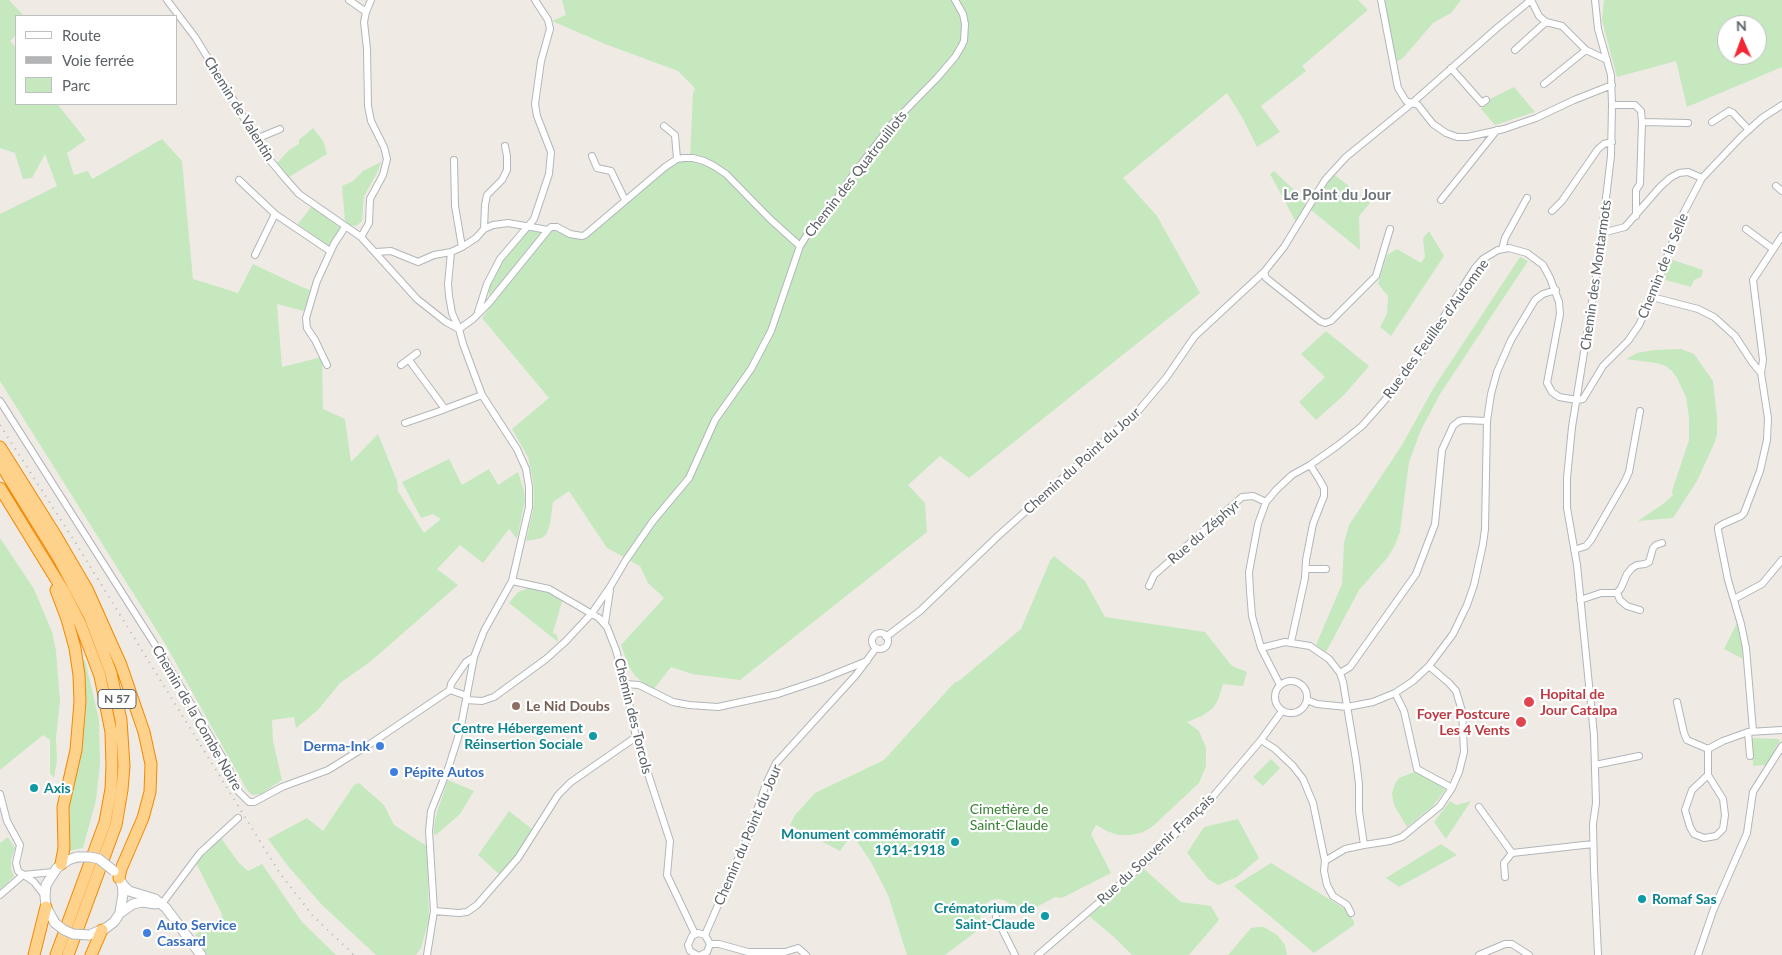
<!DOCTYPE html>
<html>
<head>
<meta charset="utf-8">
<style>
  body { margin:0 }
  #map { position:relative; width:1782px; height:955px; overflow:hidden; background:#efebe4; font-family:Lato,sans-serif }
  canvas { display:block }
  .legend { position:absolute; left:15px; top:15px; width:162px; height:90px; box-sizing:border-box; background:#fff; border:1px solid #bec0c2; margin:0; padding:6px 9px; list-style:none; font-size:15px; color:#5c6266 }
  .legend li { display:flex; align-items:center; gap:10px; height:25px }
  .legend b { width:25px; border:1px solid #bec0c2 }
  .north { position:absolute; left:1717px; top:15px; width:50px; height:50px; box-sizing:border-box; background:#fff; border:1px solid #bec0c2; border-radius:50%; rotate:358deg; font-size:14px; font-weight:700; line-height:20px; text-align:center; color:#5c6266 }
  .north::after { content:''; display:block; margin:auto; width:18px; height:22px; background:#f22733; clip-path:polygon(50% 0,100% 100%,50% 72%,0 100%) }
</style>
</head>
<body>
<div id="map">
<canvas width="1782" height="955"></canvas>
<ul class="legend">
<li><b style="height:6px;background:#fff"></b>Route</li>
<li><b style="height:6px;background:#b3b4b5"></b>Voie ferrée</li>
<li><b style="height:14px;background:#c5e8bf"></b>Parc</li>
</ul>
<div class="north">N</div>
</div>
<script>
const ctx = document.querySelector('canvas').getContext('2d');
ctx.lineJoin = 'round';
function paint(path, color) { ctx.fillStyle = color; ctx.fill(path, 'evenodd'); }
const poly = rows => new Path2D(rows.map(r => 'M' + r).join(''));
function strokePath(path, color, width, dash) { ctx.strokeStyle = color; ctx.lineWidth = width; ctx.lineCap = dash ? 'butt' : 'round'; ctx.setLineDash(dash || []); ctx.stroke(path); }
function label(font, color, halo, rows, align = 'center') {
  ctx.font = font + ' Lato,sans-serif'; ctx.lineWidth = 4.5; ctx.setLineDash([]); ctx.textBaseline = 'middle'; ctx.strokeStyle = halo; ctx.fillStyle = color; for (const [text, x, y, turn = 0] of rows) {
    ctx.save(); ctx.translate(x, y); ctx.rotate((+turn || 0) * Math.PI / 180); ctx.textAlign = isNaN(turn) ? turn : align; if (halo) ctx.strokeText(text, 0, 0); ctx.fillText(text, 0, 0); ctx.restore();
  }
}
paint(poly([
  [0,0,9,0,24,16,16,16,16,35,10,41,16,48,16,104,57,104,59,106,86,140,67,153,74,175,88,171,92,179,94,178,162,139,182,161,193,279,238,293,253,264,297,285,310,290,304,311,277,304,282,367,322,357,323,409,345,419,351,462,378,434,397,481,398,491,424,533,441,519,433,514,421,518,402,482,449,459,462,485,489,469,498,485,518,472,524,491,525,500,517,539,509,529,483,563,460,545,437,569,458,585,370,662,340,683,318,710,296,728,294,717,272,720,273,741,282,780,261,794,252,795,247,790,167,647,0,381,0,214,57,186,45,154,32,178,23,179,15,153,0,148],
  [562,0,1358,0,1368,10,1302,66,1306,71,1261,106,1280,132,1257,147,1242,117,1227,93,1123,178,1157,216,1200,293,969,478,940,456,908,485,925,503,927,532,740,680,692,674,671,667,653,690,636,677,629,667,621,645,664,598,648,583,640,566,607,548,569,491,553,502,550,523,547,533,542,538,526,541,533,511,534,497,533,481,528,457,512,429,549,398,482,318,489,309,489,275,524,227,553,229,583,240,677,161,690,160,693,92,695,90,693,86,678,71,605,44,552,21,566,15],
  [1385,0,1461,0,1451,13,1433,23,1403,58,1396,62],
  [1604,0,1782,0,1782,67,1687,107,1676,61,1617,77,1602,20],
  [1727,25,1757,25,1757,55,1727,55],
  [1514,87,1535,112,1495,125,1481,109,1489,102,1488,100],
  [313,128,323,141,327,154,289,177,277,163,289,150,299,144,299,140],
  [381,162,378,171,364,196,362,221,356,226,350,225,345,221,342,186,353,181,363,171],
  [1274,171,1294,190,1306,205,1296,222,1270,174],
  [1331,172,1370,203,1359,216,1360,250,1311,210],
  [312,206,339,227,340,231,330,247,298,224],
  [1429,231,1444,256,1391,336,1380,327,1387,314,1388,296,1378,284,1387,255,1397,249,1421,263,1425,257,1423,238],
  [1520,257,1528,261,1440,394,1421,430,1409,462,1400,532,1395,545,1388,557,1359,590,1326,652,1316,645,1342,584,1344,543,1349,525,1402,445,1433,389],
  [1670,259,1703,270,1701,277,1694,280,1691,287,1662,279],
  [1326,331,1369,366,1344,395,1316,420,1299,402,1325,377,1301,354],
  [1681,349,1694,354,1713,381,1717,418,1717,435,1714,444,1697,481,1673,518,1638,521,1663,504,1673,495,1672,491,1689,440,1689,417,1686,397,1677,378,1672,371,1666,366,1656,363,1626,359,1637,353,1654,350],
  [0,538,34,589,52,632,56,651,60,701,56,738,57,760,54,778,50,773,50,740,43,735,0,770],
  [1054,556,1085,581,1105,617,1205,632,1232,666,1247,672,1243,686,1223,684,1218,700,1213,708,1202,716,1187,722,1199,731,1206,748,1206,766,1199,783,1152,827,1141,833,1130,835,1118,835,1107,831,1096,825,1091,834,1111,873,1062,898,1055,897,1024,914,1013,908,1006,901,999,899,991,900,985,904,981,910,980,918,982,927,945,955,907,955,888,895,871,862,852,834,840,851,790,825,795,815,815,793,884,760,954,683,960,680,1021,629,1050,561],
  [531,587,549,592,562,601,553,633,557,635,558,642,509,603,518,592],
  [1737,623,1742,645,1743,659,1724,649],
  [85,660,99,720,100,763,96,800,83,848,69,851,66,812,83,740,86,711,81,661],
  [1752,738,1778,739,1780,740,1766,765,1753,766],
  [1271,759,1280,768,1263,786,1253,777],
  [1412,764,1414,768,1443,787,1445,790,1433,806,1407,827,1394,805,1392,793,1395,784,1399,778,1414,772],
  [448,780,474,791,460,814,436,835,434,834,434,825,437,812],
  [359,783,384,805,394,825,427,846,429,919,421,948,416,955,376,955,322,905,288,866,268,839,307,818,323,831,354,785],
  [1450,801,1456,805,1471,801,1446,839,1434,822],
  [509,811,533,830,501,876,478,855],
  [1238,819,1259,858,1237,877,1218,885,1208,879,1187,853,1204,827],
  [8,837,15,848,11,860,11,869,14,876,0,890,0,843],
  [221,838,239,863,248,871,262,864,302,922,336,955,207,955,195,935,223,916,196,863],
  [1441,844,1457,855,1399,887,1386,878],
  [1271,863,1345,909,1354,921,1354,925,1314,953,1234,886],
  [1144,869,1181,902,1211,906,1219,920,1189,955,1132,955,1114,937,1089,916],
  [1258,927,1264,927,1277,935,1285,945,1287,955,1228,955,1251,928]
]), '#c5e8bf');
const street = poly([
  [167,0,195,37,230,94,264,153,284,177,299,194,361,237,417,299,446,322,459,329,463,344,482,395,517,449,526,469,529,487,529,507,512,581,484,631,474,657,460,731,449,766,431,811,429,831,434,911,427,955],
  [349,0,366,12],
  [1381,0,1398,88,1406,101,1418,105,1433,124,1446,133,1457,137,1467,137,1504,129,1536,118,1574,100,1612,85],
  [1531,0,1539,16,1546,22,1562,26,1586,50,1607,60],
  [1595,0,1598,29,1611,75,1612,105,1611,156,1598,265,1572,427,1567,478,1567,508,1577,565,1594,735,1596,803,1593,824,1594,870,1598,955],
  [1515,50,1546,22],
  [1451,68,1482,103,1486,100],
  [1544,84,1586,50],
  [1612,105,1635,105,1641,111,1642,122,1640,184,1636,190,1636,216],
  [1642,122,1688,123],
  [1712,122,1729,111,1733,113,1749,130],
  [664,126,675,135,677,159],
  [256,139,280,129],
  [592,156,597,168,611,171,625,200],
  [454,160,455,206,462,247],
  [239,180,275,214,330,251],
  [1776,186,1782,191],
  [1441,200,1497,130],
  [1552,211,1562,201,1598,149,1604,144,1612,142],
  [484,229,485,205,487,195,502,180,507,170,507,156,505,146],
  [1746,229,1773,249],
  [1602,233,1625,227,1660,187,1670,178,1679,173,1688,172,1702,178],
  [361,237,369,223,370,199,383,175,387,159,384,147,371,121,368,106,367,49,364,22,366,12,371,0],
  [1502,249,1505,238,1527,198],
  [376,252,391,251,418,262,434,255,451,252,462,247,476,238,484,229,493,225,508,223,548,230,551,227,557,227,570,234,582,236,585,235,665,167,677,159,684,158,693,158,704,161,714,166,726,174,770,219,800,246],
  [451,252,448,284,449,296,452,313,459,329,473,319,488,304,548,230],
  [255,255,275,214],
  [1264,272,1266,278,1320,321,1325,323,1331,321,1376,276,1390,229],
  [1652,297,1698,309,1714,317,1735,336,1752,362,1761,373,1768,418,1767,440,1760,471,1744,513,1741,516,1723,524,1718,527,1718,530,1728,580,1741,624,1746,648,1753,731],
  [478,312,487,284,500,259,534,219,549,174,551,152,537,116,535,104,541,61,550,29,548,20,535,0],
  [409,360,445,409],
  [327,365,315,340,307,328,306,318,317,281,334,244,345,227],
  [401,365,417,353],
  [1761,373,1763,360,1753,280,1782,236],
  [0,401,166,662,227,765,239,792,249,802,254,802,282,787,328,770,370,744,450,690,451,684,466,662,474,657],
  [405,423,437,412,482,395],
  [1574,550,1586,546,1591,540,1625,481,1629,472,1640,411],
  [1306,569,1326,569],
  [512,581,549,589,599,618,607,627,616,650,625,684,636,737,670,841,667,875,695,934],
  [1149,586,1154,575,1242,497,1253,496,1266,502],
  [1617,593,1621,588,1627,574,1632,568,1637,565,1645,564,1649,562,1653,548,1656,545,1662,543],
  [1734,599,1762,584,1782,560],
  [1580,600,1601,593,1617,593,1620,600,1627,606,1640,610],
  [605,623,610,590],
  '872 641a8 8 0 1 1 16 0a8 8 0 1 1-16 0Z',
  [886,637,920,611,998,536,1139,410,1166,378,1195,336,1264,272,1284,247,1325,180,1346,157,1411,104,1497,28,1531,0],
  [1291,642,1305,578,1306,560,1313,524,1324,496,1324,488,1319,479,1310,465],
  [1261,648,1285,642,1310,646,1329,659,1340,673,1343,682,1356,760,1359,784,1359,811,1364,845],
  [1340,673,1350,667,1416,574,1435,524,1442,450,1453,426,1459,421,1464,420,1487,421],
  '1275 697a16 16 0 1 1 32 0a16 16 0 1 1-32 0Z',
  [625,684,639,685,673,702,689,705,718,707,778,694,820,680,867,661],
  [1280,685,1261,648,1252,616,1250,591,1249,572,1258,524,1266,502,1276,490,1292,475,1310,465,1337,446,1362,426,1385,400,1420,354,1475,268,1483,259,1498,250,1509,248,1527,253,1543,265,1550,278,1559,302,1560,314,1547,383,1552,392,1559,397,1577,400,1583,399,1603,366,1628,341,1639,325,1652,297,1684,212,1702,178,1741,137,1762,118,1782,105],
  [450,690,467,696],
  [1395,693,1404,711,1417,769,1452,788],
  [466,700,482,701,494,697,546,659,566,641,592,613,610,587,626,560,653,521,689,478,715,420,751,369,771,331,800,246,809,232,832,206,853,175,892,124,937,78,955,57,961,47,964,41,965,24,963,14,955,0],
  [1307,700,1317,704,1347,707,1373,702,1395,693,1413,681,1429,666,1453,634,1467,605,1474,585,1483,544,1485,529,1487,421,1491,394,1497,372,1511,340,1535,300,1543,294,1556,290],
  [1677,702,1684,733,1687,740,1708,749,1723,741,1748,732,1782,730],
  [1748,732,1750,756],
  [1261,740,1275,749,1293,766,1303,779,1313,803,1325,861,1324,871,1327,885,1333,896,1347,905,1351,913],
  [1595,765,1639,756],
  [1708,775,1723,799,1725,815,1723,829,1716,836,1704,838,1694,834,1690,827,1685,810,1692,790,1708,775,1708,749],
  [0,794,7,821,20,845,16,863,18,871,34,882,45,896],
  [1479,807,1512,853],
  [1325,861,1345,849,1364,845,1390,841,1402,837,1440,806,1452,788,1459,772,1464,752,1462,711,1456,691,1449,683,1429,666],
  [23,875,53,872],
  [1505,877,1504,863,1512,853,1593,844],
  [0,895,23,875],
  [161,905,200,853,238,818],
  [434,911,459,913,467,912,477,905,518,858,558,795,571,782,636,737],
  [996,917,1015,955],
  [705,935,749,834,766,784,776,763,856,675,876,648],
  [710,944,719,944,748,952,785,952,798,948,806,955],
  [697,955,690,951,688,945,692,936,698,933,705,935,710,944,707,952,701,955],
  [1038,955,1147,861,1204,807,1261,740,1282,711],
  [1479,955,1505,944,1512,944,1529,955],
  [1698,955,1713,911,1747,833,1753,792,1782,746]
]);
const secondary = poly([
  [121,883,129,891,155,899,166,908,201,955],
  [120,912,123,894,122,883],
  [55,923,46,907,45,896,46,885,57,868,68,860,77,857],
  [89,935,106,928,114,922,120,913,133,904,142,902,156,904]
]);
const highway = poly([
  [0,447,56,536,87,589,121,665,144,732,151,764,150,792,143,818,121,869,119,878],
  [0,463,58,557,90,617,111,673,121,720,124,766,122,790,116,825,68,955],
  [0,488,64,592,80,623,100,676,111,732,112,766,111,789,105,822,56,955],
  [56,590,67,619,75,648,79,675,80,702,76,750,63,807,64,848,61,864],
  [34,955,46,907],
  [91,955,102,930]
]);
strokePath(street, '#b2b6ba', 8);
strokePath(secondary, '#b3b8bd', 11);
strokePath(highway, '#f48700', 13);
strokePath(street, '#fff', 6);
strokePath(secondary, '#fff', 9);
strokePath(highway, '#ffd28c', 11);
strokePath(poly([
  [0,425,75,542,279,872,313,916,354,955]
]), '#b3b4b5', 2, [1, 6]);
const secondaryBridge = poly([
  [77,857,90,857,99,859,114,871],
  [55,923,64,930,73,934,89,935]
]);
strokePath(secondaryBridge, '#b3b8bd', 11, []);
strokePath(secondaryBridge, '#fff', 9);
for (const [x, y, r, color] of [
  [1529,702,6,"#e0444e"],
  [516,706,5,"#8d6e63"],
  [1521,722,6,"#e0444e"],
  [593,736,5,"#0f9aa8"],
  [380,746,5,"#3f7fe0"],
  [394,772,5,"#3f7fe0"],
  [34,788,5,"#0f9aa8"],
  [955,842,5,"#0f9aa8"],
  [1642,899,5,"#0f9aa8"],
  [1045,916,5,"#0f9aa8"],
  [147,933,5,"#3f7fe0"]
]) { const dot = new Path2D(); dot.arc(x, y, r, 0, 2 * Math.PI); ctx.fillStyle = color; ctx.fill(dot); strokePath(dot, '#fff', 2); }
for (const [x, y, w] of [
  [117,699,38]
]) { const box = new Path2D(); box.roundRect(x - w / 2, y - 9.5, w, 19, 4); ctx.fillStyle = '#fff'; ctx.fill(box); strokePath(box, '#5c6266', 1); }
label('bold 12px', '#5c6266', null, [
  ["N 57",117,699]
]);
label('14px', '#5c6266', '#fff', [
  ["Chemin de Valentin",239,109,58],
  ["Chemin des Quatrouillots",856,174,-52],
  ["Chemin de la Selle",1663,266,-68],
  ["Chemin des Montarmots",1596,275,-82],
  ["Rue des Feuilles d'Automne",1436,329,-54],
  ["Chemin du Point du Jour",1082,461,-42],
  ["Rue du Zéphyr",1204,532,-41],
  ["Chemin des Torcols",633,716,76],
  ["Chemin de la Combe Noire",197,718,60],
  ["Chemin du Point du Jour",748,835,-67],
  ["Rue du Souvenir Français",1156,849,-43]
]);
label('bold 14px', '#be3a42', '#fff', [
  ["Hopital de",1540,694],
  ["Jour Catalpa",1540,710],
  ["Foyer Postcure",1510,714,"right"],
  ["Les 4 Vents",1510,730,"right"]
], 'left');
label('bold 14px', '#785e54', '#fff', [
  ["Le Nid Doubs",526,706]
], 'left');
label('bold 14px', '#0d838f', '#fff', [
  ["Centre Hébergement",583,728],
  ["Réinsertion Sociale",583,744],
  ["Axis",44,788,"left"],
  ["Monument commémoratif",945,834],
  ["1914-1918",945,850],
  ["Romaf Sas",1652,899,"left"],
  ["Crématorium de",1035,908],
  ["Saint-Claude",1035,924]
], 'right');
label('bold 14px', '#366cbe', '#fff', [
  ["Derma-Ink",370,746,"right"],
  ["Pépite Autos",404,772],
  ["Auto Service",157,925],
  ["Cassard",157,941]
], 'left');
label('14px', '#368230', '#fff', [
  ["Cimetière de",1009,809],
  ["Saint-Claude",1009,825]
]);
label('bold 15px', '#6d7478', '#fff', [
  ["Le Point du Jour",1337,195]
]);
</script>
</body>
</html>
